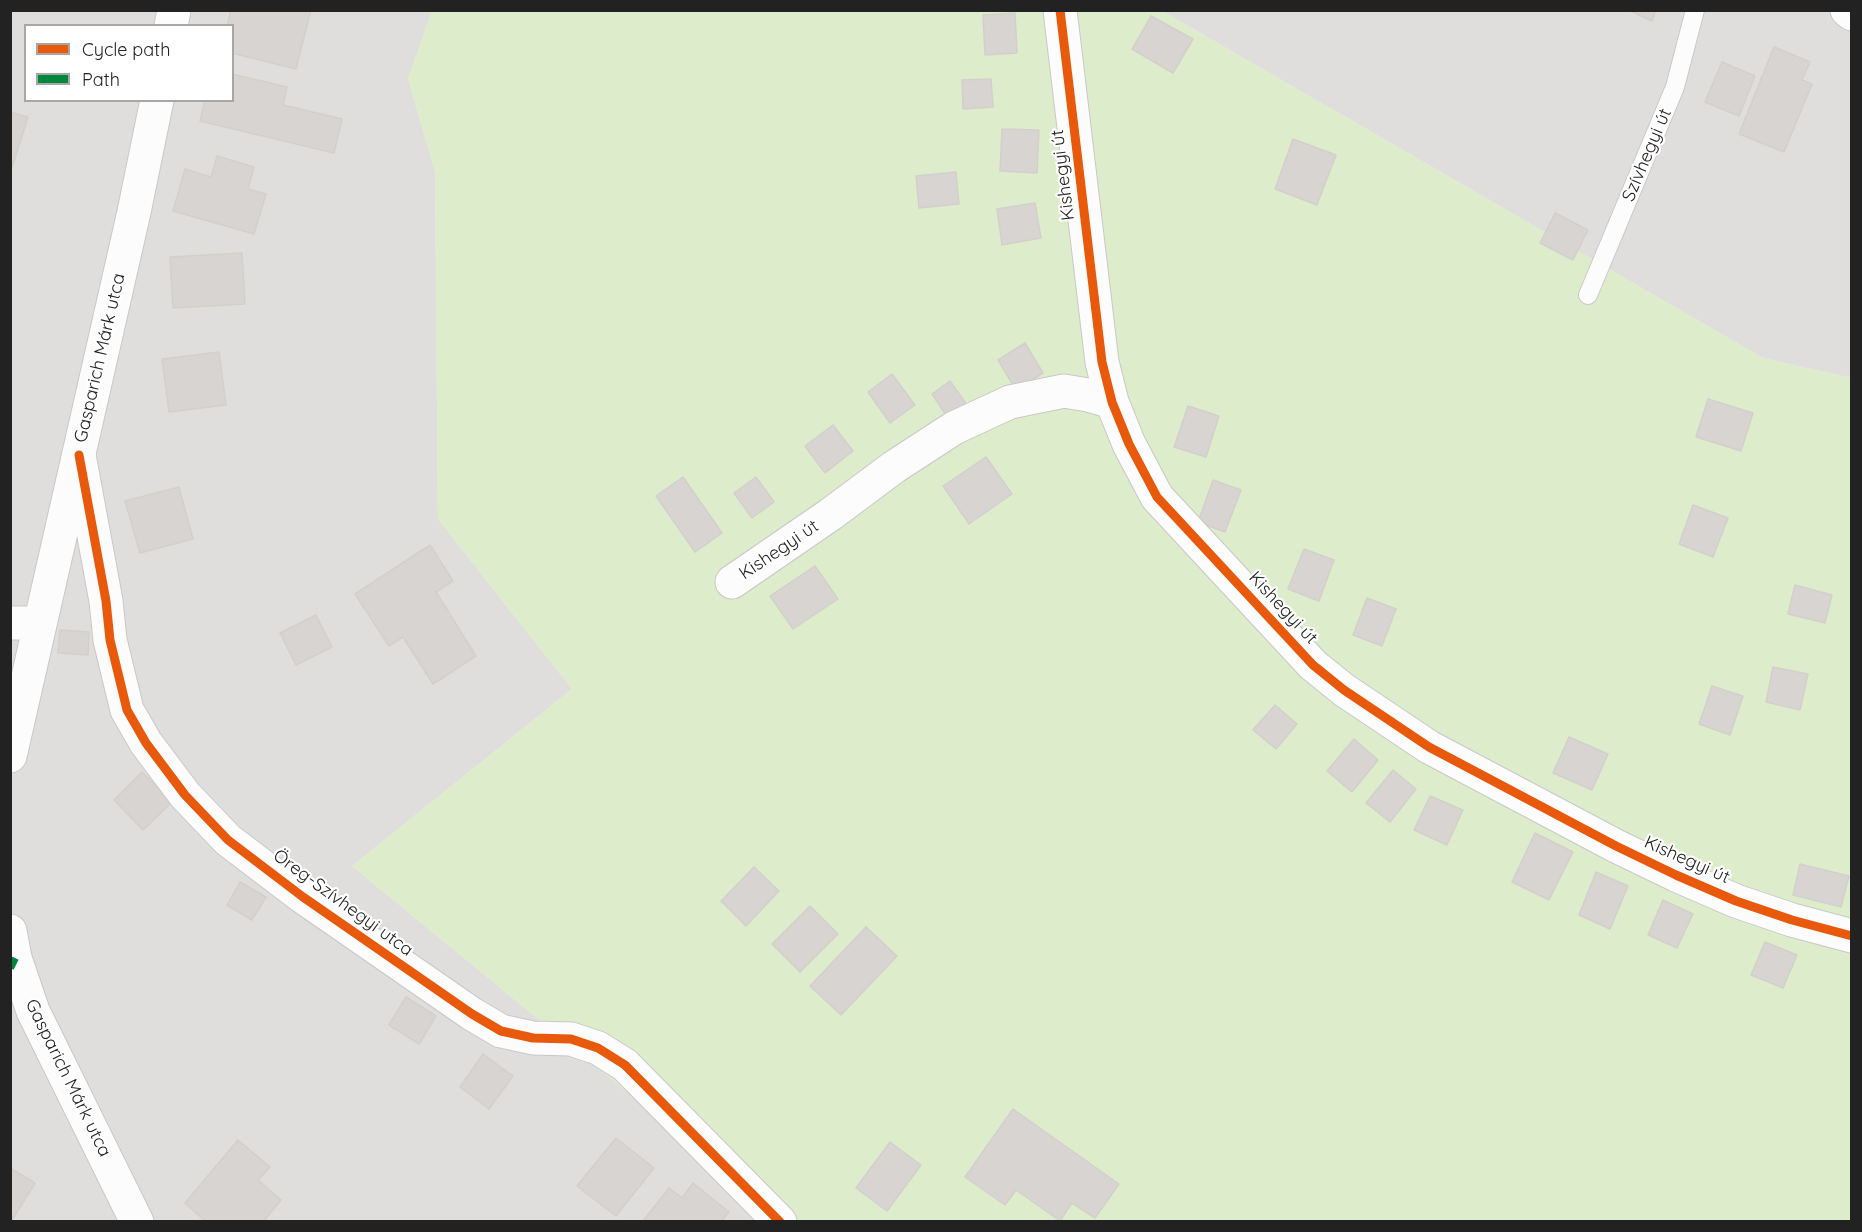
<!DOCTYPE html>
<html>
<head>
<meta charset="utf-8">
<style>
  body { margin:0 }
  #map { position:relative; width:1862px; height:1232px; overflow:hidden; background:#f0eeeb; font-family:Quicksand,sans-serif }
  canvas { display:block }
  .frame { position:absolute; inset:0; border:12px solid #222; pointer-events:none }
  .legend { position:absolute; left:24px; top:24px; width:210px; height:78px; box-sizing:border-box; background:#fff; border:2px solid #a7a7a7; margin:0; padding:8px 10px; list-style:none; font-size:18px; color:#222 }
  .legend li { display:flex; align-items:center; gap:12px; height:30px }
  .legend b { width:30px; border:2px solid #a7a7a7 }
</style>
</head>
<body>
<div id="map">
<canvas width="1862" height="1232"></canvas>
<div class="frame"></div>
<ul class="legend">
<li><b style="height:8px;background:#e8590c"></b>Cycle path</li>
<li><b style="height:8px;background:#00873e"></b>Path</li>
</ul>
</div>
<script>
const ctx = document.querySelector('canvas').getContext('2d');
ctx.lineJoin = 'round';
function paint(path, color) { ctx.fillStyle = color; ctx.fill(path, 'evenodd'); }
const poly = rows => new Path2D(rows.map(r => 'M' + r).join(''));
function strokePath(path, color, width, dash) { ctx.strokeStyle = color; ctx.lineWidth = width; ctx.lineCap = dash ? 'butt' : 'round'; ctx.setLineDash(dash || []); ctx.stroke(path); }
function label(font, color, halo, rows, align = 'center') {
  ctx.font = font + ' Quicksand,sans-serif'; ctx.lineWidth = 4.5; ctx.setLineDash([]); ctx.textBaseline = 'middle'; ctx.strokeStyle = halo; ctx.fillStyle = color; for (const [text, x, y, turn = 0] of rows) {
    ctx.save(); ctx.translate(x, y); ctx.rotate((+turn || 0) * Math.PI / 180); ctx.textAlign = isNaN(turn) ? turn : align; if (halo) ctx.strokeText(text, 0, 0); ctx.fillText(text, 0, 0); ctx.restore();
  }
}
paint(poly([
  [10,11,432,11,408,79,435,171,438,519,572,689,352,866,784,1221,11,1221],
  [26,26,232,26,232,100,26,100],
  [1162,11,1851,11,1851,378,1763,358]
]), '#dfdedc');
paint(poly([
  [432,11,1162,11,1763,358,1851,378,1851,1221,784,1221,352,866,572,689,438,519,435,171,408,79]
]), '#ddeccb');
const building = poly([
  [231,10,311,10,296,69,232,53,232,26,227,26,231,10],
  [1628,10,1656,10,1652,21,1628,10],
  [1015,13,1017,53,985,55,983,15,1015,13],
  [1151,16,1193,39,1173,73,1132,49,1151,16],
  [1774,47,1810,62,1802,80,1812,84,1784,152,1739,134,1774,47],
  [1722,62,1755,76,1739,116,1705,102,1722,62],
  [232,74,287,87,283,105,342,119,334,153,200,121,205,100,232,100,232,74],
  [991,79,993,107,963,109,962,80,991,79],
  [10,112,28,117,10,174,10,112],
  [1002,129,1039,130,1037,173,1000,171,1002,129],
  [1293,139,1336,155,1317,205,1275,189,1293,139],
  [217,156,254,167,248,189,266,194,254,234,173,211,185,169,211,177,217,156],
  [956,172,959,204,919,208,916,176,956,172],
  [1035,203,1041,238,1002,245,997,209,1035,203],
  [1555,213,1588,230,1573,260,1540,243,1555,213],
  [242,253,245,304,173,308,170,257,242,253],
  [1025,343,1043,373,1016,390,998,360,1025,343],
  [219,352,226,405,169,412,162,359,219,352],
  [892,374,915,405,890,423,868,392,892,374],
  [950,381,967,405,948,418,932,394,950,381],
  [1708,399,1753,413,1741,451,1696,437,1708,399],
  [1188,406,1219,416,1206,457,1174,447,1188,406],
  [833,425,853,451,825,473,805,446,833,425],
  [986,457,1012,494,969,524,943,486,986,457],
  [683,477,722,533,695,552,656,496,683,477],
  [756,477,774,502,752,518,734,493,756,477],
  [1213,480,1241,490,1225,532,1198,522,1213,480],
  [179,487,193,539,140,553,125,501,179,487],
  [1693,505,1728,518,1713,557,1679,544,1693,505],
  [430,545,453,581,436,592,476,656,433,684,403,637,389,646,355,594,430,545],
  [1304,549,1334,560,1319,601,1288,589,1304,549],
  [815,566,838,599,793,629,770,596,815,566],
  [1795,585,1832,595,1825,623,1788,614,1795,585],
  [1367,598,1396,609,1382,646,1353,635,1367,598],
  [316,615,332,647,296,665,280,633,316,615],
  [60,630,89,632,88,655,58,653,60,630],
  [1773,667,1808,674,1800,710,1766,702,1773,667],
  [1712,686,1743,696,1730,735,1699,724,1712,686],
  [1275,705,1297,724,1276,749,1253,730,1275,705],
  [1569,737,1608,754,1592,790,1553,773,1569,737],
  [1354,739,1378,760,1352,792,1327,771,1354,739],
  [1393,770,1416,789,1390,822,1366,803,1393,770],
  [142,772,172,802,143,830,114,800,142,772],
  [1430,796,1463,810,1447,845,1414,830,1430,796],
  [1535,833,1573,852,1549,900,1512,882,1535,833],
  [1800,864,1849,876,1841,907,1793,895,1800,864],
  [754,867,779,891,746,926,721,901,754,867],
  [1596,872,1628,886,1610,929,1579,915,1596,872],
  [240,882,266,897,252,920,227,905,240,882],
  [1663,900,1693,914,1677,948,1648,935,1663,900],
  [810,906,838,934,800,972,772,944,810,906],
  [866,927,897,956,841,1015,810,986,866,927],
  [1765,942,1797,955,1783,988,1751,975,1765,942],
  [406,997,436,1016,419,1044,389,1025,406,997],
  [483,1054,513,1076,489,1109,460,1087,483,1054],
  [1013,1109,1119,1184,1095,1218,1072,1203,1060,1221,1016,1190,1005,1205,965,1177,1013,1109],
  [616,1138,654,1168,616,1216,577,1186,616,1138],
  [238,1140,270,1167,258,1180,281,1200,263,1222,206,1222,185,1203,238,1140],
  [890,1142,921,1165,887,1211,856,1188,890,1142],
  [10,1168,35,1183,11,1222,10,1222,10,1168],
  [693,1183,729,1212,721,1222,643,1221,669,1188,682,1198,693,1183]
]);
paint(building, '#d7d4d2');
strokePath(building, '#d3d0cc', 1.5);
const service = poly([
  [1588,295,1675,87,1695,10]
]);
const minor = poly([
  [1060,10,1102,362,1112,402,1129,444,1157,497,1313,665,1344,690,1429,747,1616,846,1676,875,1736,901,1792,920,1852,936],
  [1847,10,1852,14],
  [79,455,106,601,110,640,127,710,146,743,185,795,228,840,303,897,472,1014,501,1031,533,1038,571,1039,598,1048,625,1065,780,1222],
  [732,582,831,514,894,467,954,428,1010,402,1064,391,1088,395,1112,402],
  [10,623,40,623]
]);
const tertiary = poly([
  [171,26,174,10],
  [10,756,134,212,157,100],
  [10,931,15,958,33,1011,137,1222]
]);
strokePath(service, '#c9c8c7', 20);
strokePath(minor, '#c9c8c7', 35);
strokePath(tertiary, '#c9c8c7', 35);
strokePath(service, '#fdfcfc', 18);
strokePath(minor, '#fdfcfc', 33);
strokePath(tertiary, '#fdfcfc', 33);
strokePath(poly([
  [10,968,15,958]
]), '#00873e', 8, [15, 8]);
strokePath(poly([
  [1060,10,1102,362,1112,402,1129,444,1157,497,1313,665,1344,690,1429,747,1616,846,1676,875,1736,901,1792,920,1852,936],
  [79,455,106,601,110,640,127,710,146,743,185,795,228,840,303,897,472,1014,501,1031,533,1038,571,1039,598,1048,625,1065,780,1222]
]), '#e8590c', 9);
label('18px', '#222', '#fff', [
  ["Szívhegyi út",1647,155,-67],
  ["Kishegyi út",1063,175,-97],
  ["Gasparich Márk utca",100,358,-77],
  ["Kishegyi út",779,550,-34],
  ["Kishegyi út",1283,608,47],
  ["Kishegyi út",1687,860,24],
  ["Öreg-Szívhegyi utca",343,903,36],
  ["Gasparich Márk utca",68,1078,64]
]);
</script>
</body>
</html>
